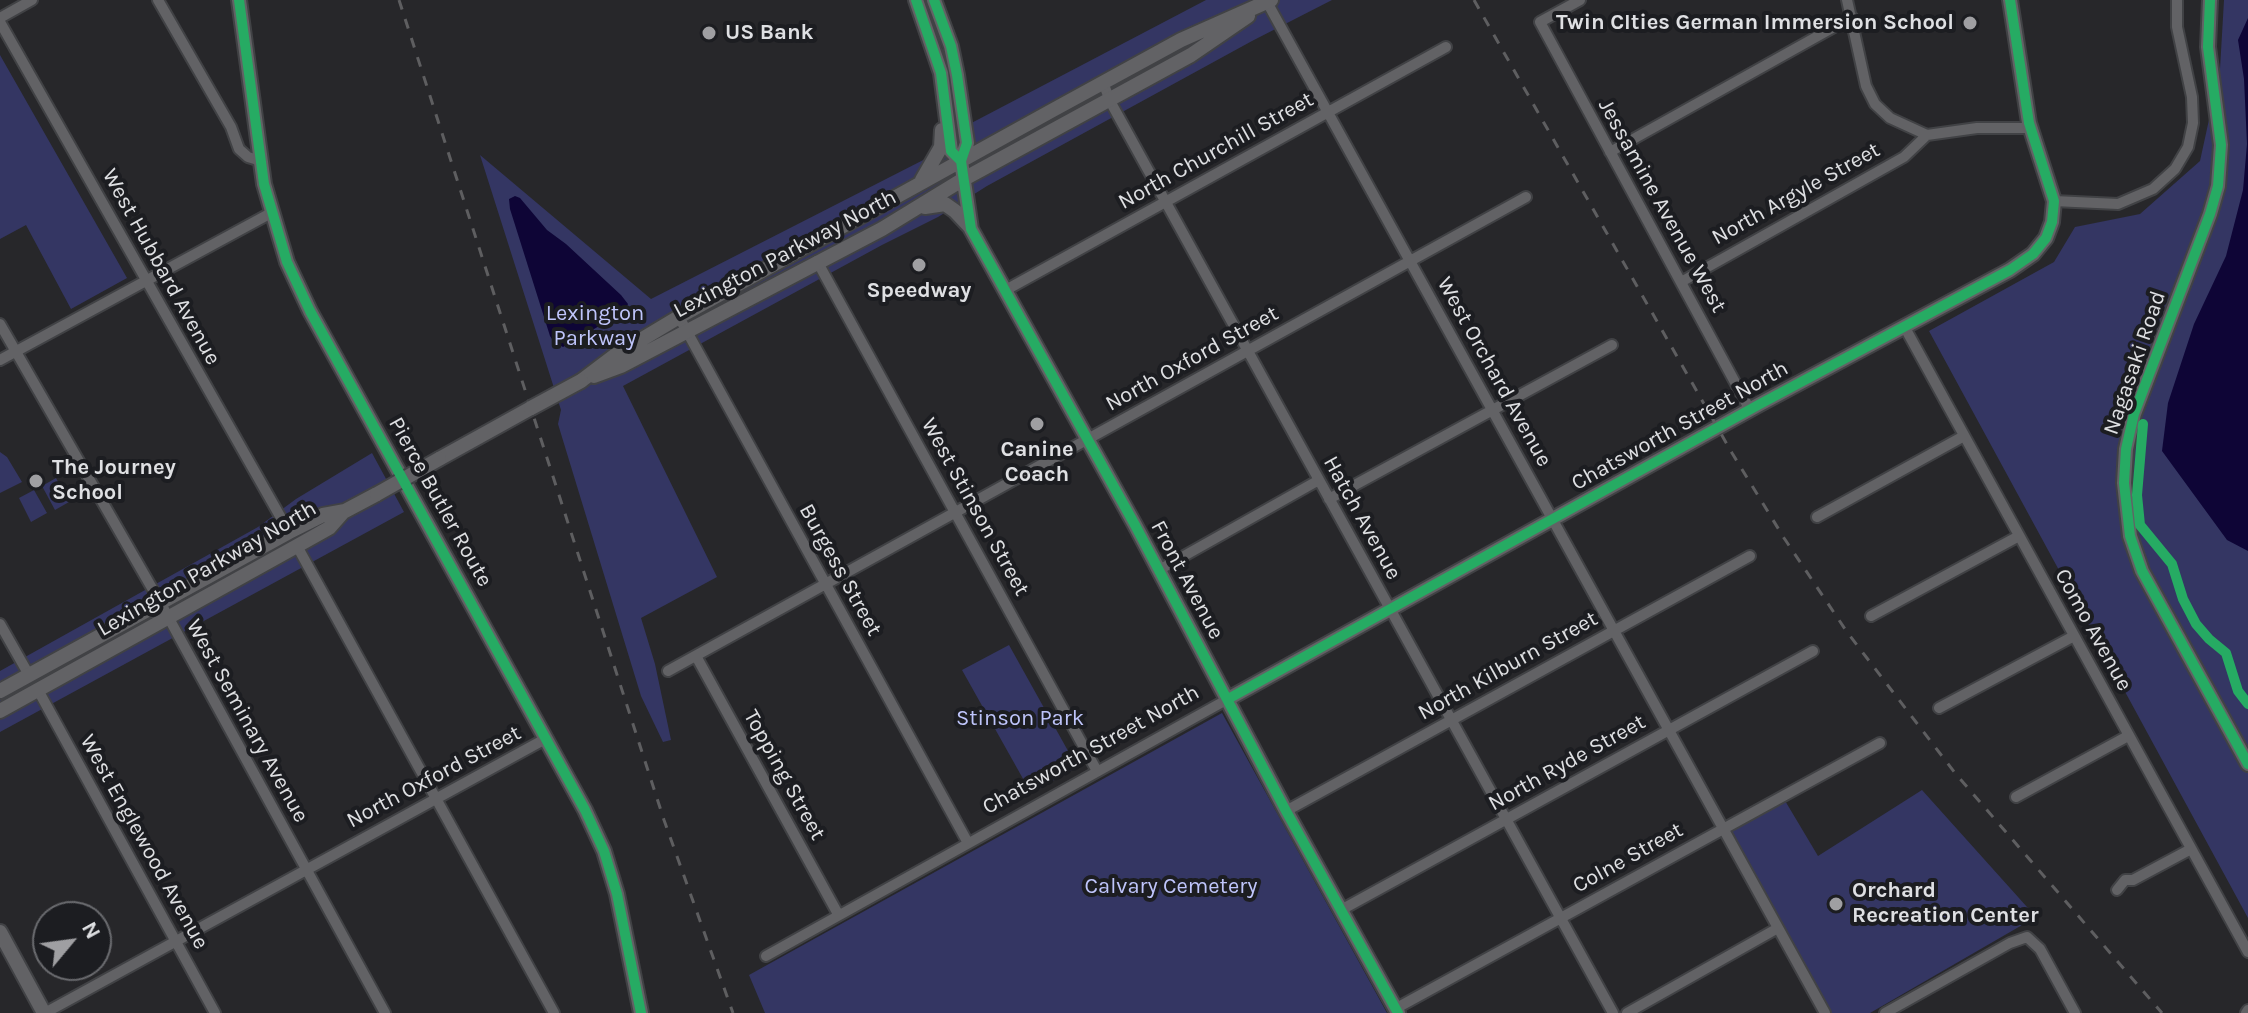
<!DOCTYPE html>
<html>
<head>
<meta charset="utf-8">
<style>
  body { margin:0 }
  #map { position:relative; width:2248px; height:1013px; overflow:hidden; background:#27272a; font-family:Karla,sans-serif }
  canvas { display:block }
  .north { position:absolute; left:32px; top:901px; width:80px; height:80px; box-sizing:border-box; background:#1c1d21; border:2px solid #6a6b6f; border-radius:50%; rotate:61deg; font-size:22px; font-weight:700; line-height:32px; text-align:center; color:#dfe0e3 }
  .north::after { content:''; display:block; margin:auto; width:28px; height:36px; background:#9f9fa2; clip-path:polygon(50% 0,100% 100%,50% 72%,0 100%) }
</style>
</head>
<body>
<div id="map">
<canvas width="2248" height="1013"></canvas>
<div class="north">N</div>
</div>
<script>
const ctx = document.querySelector('canvas').getContext('2d');
ctx.lineJoin = 'round';
function paint(path, color) { ctx.fillStyle = color; ctx.fill(path, 'evenodd'); }
const poly = rows => new Path2D(rows.map(r => 'M' + r).join(''));
function strokePath(path, color, width, dash) { ctx.strokeStyle = color; ctx.lineWidth = width; ctx.lineCap = dash ? 'butt' : 'round'; ctx.setLineDash(dash || []); ctx.stroke(path); }
function label(font, color, halo, rows, align = 'center') {
  ctx.font = font + ' Karla,sans-serif'; ctx.lineWidth = 8; ctx.setLineDash([]); ctx.textBaseline = 'middle'; ctx.strokeStyle = halo; ctx.fillStyle = color; for (const [text, x, y, turn = 0] of rows) {
    ctx.save(); ctx.translate(x, y); ctx.rotate((+turn || 0) * Math.PI / 180); ctx.textAlign = isNaN(turn) ? turn : align; if (halo) ctx.strokeText(text, 0, 0); ctx.fillText(text, 0, 0); ctx.restore();
  }
}
paint(poly([
  [1206,0,1332,0,1252,41,987,186,938,217,882,245,623,386,717,577,641,618,655,664,671,740,663,742,641,696,558,424,561,410,480,155,651,299,935,154,939,140],
  [2224,0,2248,0,2248,918,1929,331,2054,262,2075,227,2140,214,2200,161,2220,69],
  [0,55,127,278,71,309,26,225,0,239],
  [0,452,7,457,22,482,0,493],
  [372,453,404,512,0,732,0,671,258,527,296,499],
  [56,478,69,502,55,510,42,486],
  [34,490,47,513,31,522,19,498],
  [1009,645,1077,767,1031,793,962,670],
  [1222,713,1387,1013,765,1013,749,975],
  [1922,790,2036,917,1870,1013,1831,1013,1730,830,1784,799,1818,856]
]), '#343663');
paint(poly([
  [2248,18,2248,551,2227,540,2162,451,2168,403,2194,324,2226,256,2243,190,2247,144,2244,79,2238,40],
  [515,196,520,198,547,230,566,244,621,295,628,304,625,311,563,347,554,342,550,336,510,209,509,199]
]), '#0e0536');
const street = poly([
  [158,0,231,127,239,149,248,157,261,161],
  [1580,0,1540,22,1750,410],
  [1847,0,1866,86,1875,104,1890,118,1927,135,1977,128,2030,128],
  [1267,2,1825,1013],
  [0,18,32,0],
  [0,22,289,532],
  [1103,82,1110,101,1613,1013],
  [1610,152,1852,17],
  [2054,201,2118,204,2153,189,2175,169,2188,147,2193,123,2192,97,2177,27,2177,0],
  [817,261,1097,771],
  [1681,282,1904,157,1927,135],
  [1004,291,1446,47],
  [679,317,968,843],
  [0,324,160,602,385,1013],
  [1904,326,2248,952],
  [0,360,271,213],
  [1329,499,1612,345],
  [1817,517,1964,436],
  [297,546,554,1013],
  [1159,570,1319,480],
  [1871,616,2019,536],
  [0,624,29,675],
  [696,656,838,914],
  [668,671,1526,197],
  [38,690,215,1013],
  [1939,708,2074,636],
  [2016,797,2128,736],
  [1286,811,1750,556],
  [2117,890,2125,880,2133,880,2191,849],
  [1341,910,1813,651],
  [766,956,1228,699],
  [1395,1009,1880,743],
  [45,1013,547,738],
  [1627,1013,1778,928],
  [1885,1013,2010,943,2027,937,2040,949,2075,1013],
  [2246,1013,2248,1010]
]);
const secondary = poly([
  [239,0,264,184,287,262,310,311,585,810,604,851,617,894,641,1013],
  [916,0,941,73,951,151,961,161],
  [934,0,951,46,957,75,967,143,961,161,971,229,1135,525,1286,811,1398,1013],
  [2210,0,2208,47,2221,145,2218,186,2210,214,2134,414,2126,449,2124,483,2130,536,2142,571,2248,764],
  [922,180,941,147,942,130],
  [925,207,945,204,955,211,970,227],
  [594,376,621,366,882,229,962,180,1191,55,1248,16],
  [581,381,614,356,679,317,1053,110,1181,40,1271,0],
  [439,459,531,408],
  [0,691,289,532,323,515,345,511,377,494],
  [1228,699,1760,404,2010,270,2033,254,2046,238,2052,222,2054,201,2029,123,2010,0],
  [0,711,297,546,329,528,344,511],
  [0,932,44,1013]
]);
strokePath(street, '#414245', 14);
strokePath(secondary, '#414245', 18);
strokePath(street, '#626265', 10);
strokePath(secondary, '#626265', 14);
strokePath(poly([
  [399,0,664,820,733,1013],
  [1474,0,1732,453,1784,538,1847,632,1955,773,2162,1013]
]), '#5e5e60', 3, [10, 10]);
const secondaryBridge = poly([
  [531,408,581,381],
  [377,494,439,459]
]);
strokePath(secondaryBridge, '#414245', 18, []);
strokePath(secondaryBridge, '#626265', 14);
strokePath(poly([
  [239,0,264,184,287,262,310,311,585,810,604,851,617,894,641,1013],
  [916,0,941,73,951,151,961,161],
  [934,0,951,46,957,75,967,143,961,161,971,229,1135,525,1286,811,1398,1013],
  [2210,0,2208,47,2221,145,2218,186,2210,214,2134,414,2126,449,2124,483,2130,536,2142,571,2248,764],
  [2143,424,2137,495,2140,525,2172,564,2183,599,2196,624,2209,639,2226,653,2238,691,2248,704],
  [1228,699,1760,404,2010,270,2033,254,2046,238,2052,222,2054,201,2029,123,2010,0]
]), '#26ab63', 10);
for (const [x, y, r, color] of [
  [1970,23,8,"#9f9fa2"],
  [709,33,8,"#9f9fa2"],
  [919,265,8,"#9f9fa2"],
  [1037,424,8,"#9f9fa2"],
  [36,481,8,"#9f9fa2"],
  [1836,904,8,"#9f9fa2"]
]) { const dot = new Path2D(); dot.arc(x, y, r, 0, 2 * Math.PI); ctx.fillStyle = color; ctx.fill(dot); strokePath(dot, '#1c1d21', 3); }
label('bold 22px', '#dfe0e3', '#1c1d21', [
  ["Twin CIties German Immersion School",1954,23,"right"],
  ["US Bank",725,33],
  ["Speedway",919,291,"center"],
  ["Canine",1037,450,"center"],
  ["Coach",1037,475,"center"],
  ["The Journey",52,468],
  ["School",52,493],
  ["Orchard",1852,891],
  ["Recreation Center",1852,916]
], 'left');
label('22px', '#dfe0e3', '#1c1d21', [
  ["North Churchill Street",1216,151,-29],
  ["North Argyle Street",1796,194,-29],
  ["Jessamine Avenue West",1662,206,61],
  ["Lexington Parkway North",785,254,-28],
  ["West Hubbard Avenue",161,267,61],
  ["North Oxford Street",1192,359,-29],
  ["Nagasaki Road",2135,363,-71],
  ["West Orchard Avenue",1494,372,61],
  ["Chatsworth Street North",1680,426,-29],
  ["Pierce Butler Route",440,502,61],
  ["West Stinson Street",975,507,61],
  ["Hatch Avenue",1362,518,61],
  ["Lexington Parkway North",207,569,-30],
  ["Burgess Street",840,570,61],
  ["Front Avenue",1187,580,62],
  ["Como Avenue",2093,630,61],
  ["North Kilburn Street",1508,666,-29],
  ["West Seminary Avenue",247,721,61],
  ["Chatsworth Street North",1091,750,-29],
  ["North Ryde Street",1567,763,-29],
  ["Topping Street",784,775,61],
  ["North Oxford Street",434,777,-28],
  ["West Englewood Avenue",144,842,61],
  ["Colne Street",1628,858,-29]
]);
label('22px', '#bfc5fb', '#1c1d21', [
  ["Lexington",595,314],
  ["Parkway",595,339],
  ["Stinson Park",1020,719],
  ["Calvary Cemetery",1171,887]
]);
</script>
</body>
</html>
